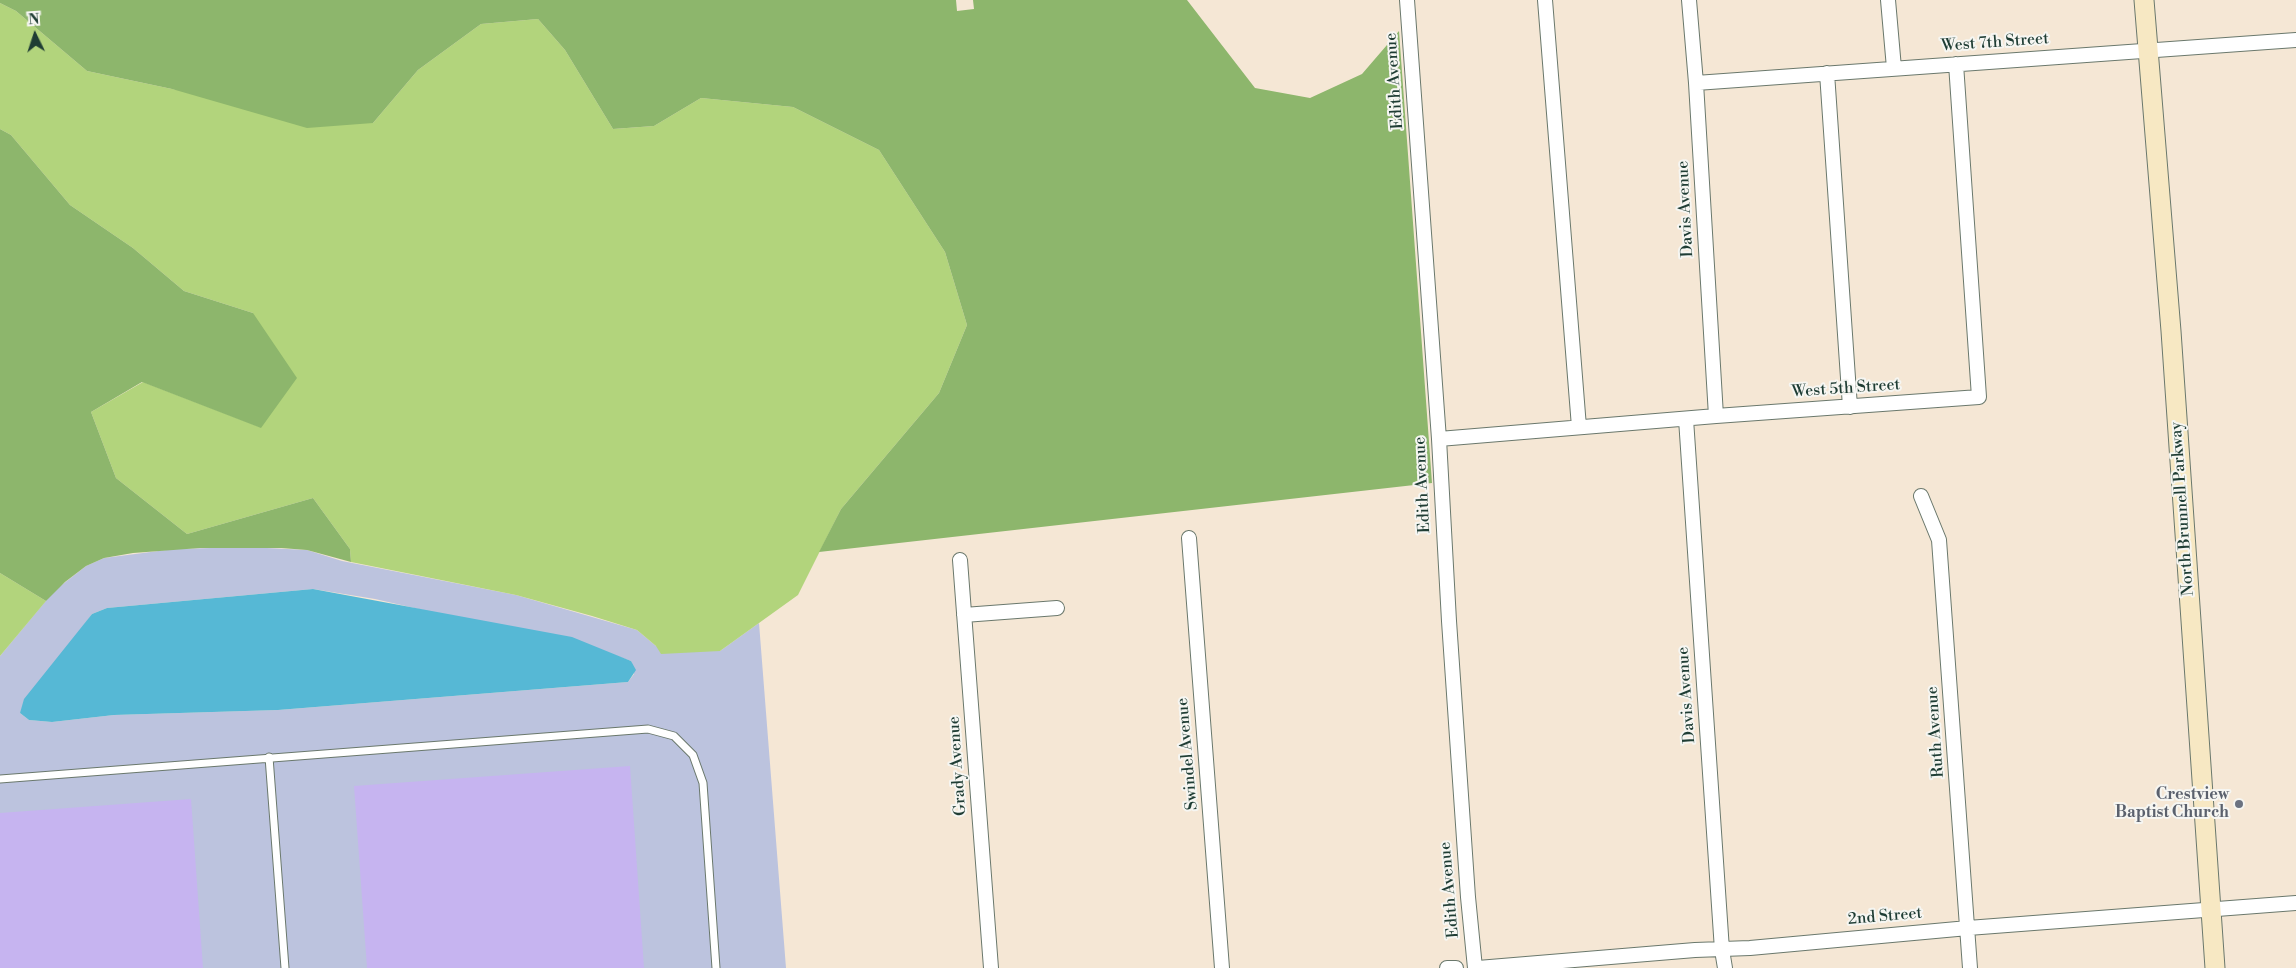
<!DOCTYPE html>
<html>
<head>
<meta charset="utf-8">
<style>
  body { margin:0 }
  #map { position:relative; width:2296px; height:968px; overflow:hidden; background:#f5e7d5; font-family:"Libre Bodoni",serif }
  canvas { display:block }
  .north { position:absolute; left:10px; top:10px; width:50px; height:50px; -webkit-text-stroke:4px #f6f6f2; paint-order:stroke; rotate:356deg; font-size:14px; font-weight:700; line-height:20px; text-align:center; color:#1f3d34 }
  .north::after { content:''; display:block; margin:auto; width:18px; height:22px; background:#1f3d34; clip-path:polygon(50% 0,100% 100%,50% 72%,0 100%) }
</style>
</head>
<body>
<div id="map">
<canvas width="2296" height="968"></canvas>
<div class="north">N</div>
</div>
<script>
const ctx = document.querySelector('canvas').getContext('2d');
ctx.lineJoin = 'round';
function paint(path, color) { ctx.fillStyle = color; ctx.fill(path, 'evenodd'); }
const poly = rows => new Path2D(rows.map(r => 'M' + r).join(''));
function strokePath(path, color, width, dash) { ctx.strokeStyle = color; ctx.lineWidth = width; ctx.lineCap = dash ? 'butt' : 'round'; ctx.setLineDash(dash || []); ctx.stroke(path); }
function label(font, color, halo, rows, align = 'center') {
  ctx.font = font + ' "Libre Bodoni",serif'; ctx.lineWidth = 4; ctx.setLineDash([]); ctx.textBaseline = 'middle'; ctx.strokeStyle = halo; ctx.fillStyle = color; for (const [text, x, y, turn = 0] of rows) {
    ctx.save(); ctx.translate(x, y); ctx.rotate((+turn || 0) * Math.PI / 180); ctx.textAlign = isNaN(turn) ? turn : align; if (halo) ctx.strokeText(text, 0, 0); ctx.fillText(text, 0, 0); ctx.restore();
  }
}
paint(poly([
  [247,547,307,550,342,561,516,595,637,630,656,646,720,651,759,623,786,968,0,968,0,656,54,591,86,566,104,558,174,549],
  [313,589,375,599,606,652,631,661,634,674,628,682,278,710,114,715,52,722,29,720,20,713,92,614,107,608]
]), '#bcc3de');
paint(poly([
  [0,3,16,11,87,71,172,89,373,123,418,70,481,24,538,19,565,50,613,129,654,126,701,98,793,107,879,150,945,252,967,325,939,393,841,509,798,595,720,651,661,654,656,646,637,630,592,616,516,595,351,562,350,549,313,498,187,534,116,478,91,412,143,382,260,427,253,313,184,291,133,248,70,205,11,135,0,129],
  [0,573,46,601,0,656]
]), '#b2d47c');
paint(poly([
  [0,0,956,0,957,11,974,9,973,0,1187,0,1255,88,1310,98,1362,74,1399,31,1432,483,819,552,841,509,939,393,967,325,945,252,879,150,793,107,701,98,654,126,613,129,565,50,538,19,481,24,418,70,373,123,307,128,172,89,87,71,16,11,0,3],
  [0,129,11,135,70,205,133,248,184,291,253,313,297,378,261,428,142,382,91,412,116,478,187,534,313,498,350,549,351,562,307,550,281,548,200,548,133,553,104,558,86,566,65,582,46,601,0,573]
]), '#8db66c');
paint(poly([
  [313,589,572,637,631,661,636,670,628,682,278,710,114,715,52,722,29,720,20,713,24,699,92,614,107,608]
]), '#56b8d5');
paint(poly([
  [630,766,644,968,367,968,354,786],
  [191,799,203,968,0,968,0,813]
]), '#c6b4f0');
const lane = poly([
  [269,757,285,968],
  [0,779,648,729,674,736,693,755,703,783,716,968]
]);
const street = poly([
  [1407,0,1439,439,1449,621,1468,897,1475,968],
  [1545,0,1579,427],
  [1689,0,1696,83,1716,416],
  [1888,0,1894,68],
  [1827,73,1850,407],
  [1696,83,2296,40],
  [1686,419,1722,950,1725,968],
  [1439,439,1716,416,1979,397,1956,64],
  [1921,496,1939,540,1970,968],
  [1189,538,1222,968],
  [960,560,991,968],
  [964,615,1057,608],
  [1447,968,1456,968],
  [1478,968,1695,950,1750,948,1968,928,2296,903]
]);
const secondary = poly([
  [2144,0,2171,331,2215,968]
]);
strokePath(lane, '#6a786c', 9);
strokePath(street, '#6a786c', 16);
strokePath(secondary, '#6a786c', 21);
strokePath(lane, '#fff', 7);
strokePath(street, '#fff', 14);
strokePath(secondary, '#f7e8c3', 19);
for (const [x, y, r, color] of [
  [2239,804,5,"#6b7280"]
]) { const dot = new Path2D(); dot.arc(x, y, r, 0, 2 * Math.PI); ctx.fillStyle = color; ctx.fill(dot); strokePath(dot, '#f6f6f2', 2); }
label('16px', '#1f3d34', '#f6f6f2', [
  ["West 7th Street",1995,43,-4],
  ["Edith Avenue",1395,81,-94],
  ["Davis Avenue",1686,209,-93],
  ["West 5th Street",1846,389,-4],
  ["Edith Avenue",1423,485,-93],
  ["North Brunnell Parkway",2183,509,-94],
  ["Davis Avenue",1687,695,-94],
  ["Ruth Avenue",1936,732,-94],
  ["Swindel Avenue",1188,754,-95],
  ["Grady Avenue",958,766,-94],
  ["Edith Avenue",1450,890,-95],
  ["2nd Street",1885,917,-5]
]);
label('bold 16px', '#5b616d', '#f6f6f2', [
  ["Crestview",2229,795],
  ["Baptist Church",2229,813]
], 'right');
</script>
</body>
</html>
